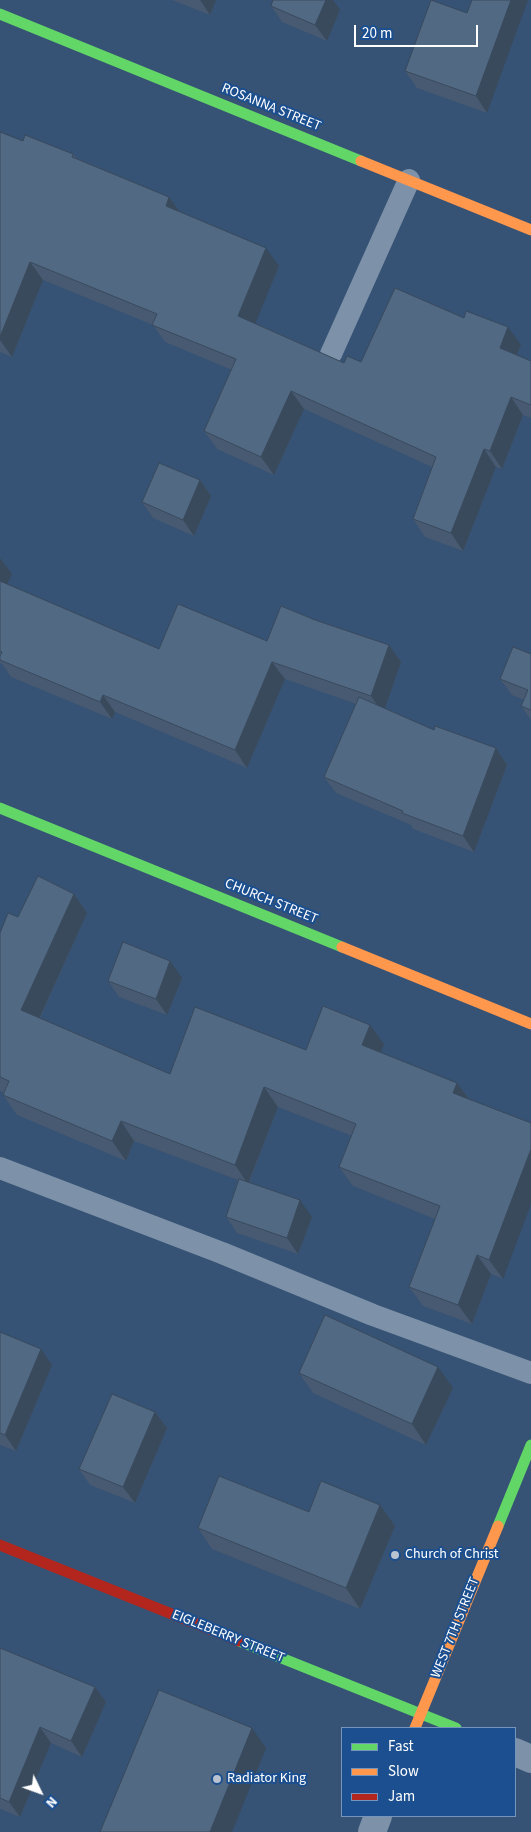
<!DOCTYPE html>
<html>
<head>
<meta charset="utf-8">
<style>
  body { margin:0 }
  #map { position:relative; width:531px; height:1832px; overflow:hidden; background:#365274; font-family:"Source Sans 3",sans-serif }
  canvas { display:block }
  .legend { position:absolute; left:341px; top:1727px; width:175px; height:90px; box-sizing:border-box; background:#1b4f8f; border:1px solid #7695bc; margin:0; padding:6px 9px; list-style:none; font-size:15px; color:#fff }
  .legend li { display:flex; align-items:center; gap:10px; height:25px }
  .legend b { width:25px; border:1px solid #7695bc }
  .north { position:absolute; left:15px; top:1767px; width:50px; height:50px; -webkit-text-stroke:4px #1b4f8f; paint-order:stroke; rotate:132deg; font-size:14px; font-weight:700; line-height:20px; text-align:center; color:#fff }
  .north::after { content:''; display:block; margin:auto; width:18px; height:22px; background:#fff; clip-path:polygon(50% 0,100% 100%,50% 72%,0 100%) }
  .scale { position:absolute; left:354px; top:25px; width:124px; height:22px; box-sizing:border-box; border:2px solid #fff; border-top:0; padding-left:6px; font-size:15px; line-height:18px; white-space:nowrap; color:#fff; -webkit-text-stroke:4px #1b4f8f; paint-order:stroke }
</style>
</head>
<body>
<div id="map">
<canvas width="531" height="1832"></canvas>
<ul class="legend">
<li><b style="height:6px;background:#63d668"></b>Fast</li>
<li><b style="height:6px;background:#ff974d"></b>Slow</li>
<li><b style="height:6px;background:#b3261e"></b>Jam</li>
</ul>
<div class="north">N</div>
<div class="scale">20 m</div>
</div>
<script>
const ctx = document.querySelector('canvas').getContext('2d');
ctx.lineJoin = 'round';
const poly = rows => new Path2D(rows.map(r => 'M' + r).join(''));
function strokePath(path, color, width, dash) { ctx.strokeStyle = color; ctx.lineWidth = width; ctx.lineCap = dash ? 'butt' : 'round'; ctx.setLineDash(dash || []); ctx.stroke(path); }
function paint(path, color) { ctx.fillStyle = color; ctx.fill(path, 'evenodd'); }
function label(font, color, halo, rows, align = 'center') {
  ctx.font = font + ' "Source Sans 3",sans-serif'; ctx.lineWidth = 4; ctx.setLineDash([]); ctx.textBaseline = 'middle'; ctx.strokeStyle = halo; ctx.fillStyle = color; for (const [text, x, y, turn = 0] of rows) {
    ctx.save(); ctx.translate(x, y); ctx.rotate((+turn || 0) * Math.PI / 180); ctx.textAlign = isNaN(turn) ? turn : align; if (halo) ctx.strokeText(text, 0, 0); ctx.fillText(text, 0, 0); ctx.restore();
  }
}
strokePath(poly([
  [331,354,409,180],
  [0,1168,222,1253,373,1315,531,1373]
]), '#7d92a8', 22);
strokePath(poly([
  [515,1752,531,1759],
  [372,1832,378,1816]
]), '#7d92a8', 28);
strokePath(poly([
  [0,14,361,161],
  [0,808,342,947],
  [498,1526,531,1445],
  [239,1641,456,1728]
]), '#63d668', 11);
strokePath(poly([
  [361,161,531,230],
  [342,947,531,1024],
  [415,1728,498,1526]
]), '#ff974d', 11);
strokePath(poly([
  [0,1545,239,1641]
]), '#b3261e', 11);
paint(poly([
  [172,0,216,0,210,15],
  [271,6,340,10,327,41,282,22],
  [467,13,487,113,417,88,405,71],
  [0,132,23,141,73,154,76,158,169,197,180,212,279,266,255,323,344,363,521,345,517,355,531,361,531,418,523,415,502,469,496,467,463,551,425,537,413,519,432,467,304,409,274,475,217,449,204,431,232,370,165,342,153,325,43,280,12,357,0,352],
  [200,480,211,496,194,536,153,518,142,502],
  [0,558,12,574,7,584,159,649,267,641,315,620,389,645,401,662,385,709,434,730,496,748,507,765,474,852,413,829,411,825,336,793,324,777,356,704,285,679,247,768,115,712,112,719,11,677,2,664,0,663],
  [531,654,531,720,521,706,524,700,512,695,500,679],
  [74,894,87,913,40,1018,170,1074,306,1050,370,1025,384,1044,380,1053,457,1083,469,1099,503,1279,491,1274,472,1324,423,1306,409,1287,435,1219,353,1186,339,1167,352,1136,278,1107,249,1183,312,1217,298,1254,237,1233,226,1217,238,1180,134,1141,126,1161,17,1115,3,1095,4,1093,0,1091,0,933,18,917],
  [182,978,167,1015,119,997,108,981],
  [0,1332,52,1365,16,1451,0,1445],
  [299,1373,453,1388,426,1445,313,1393],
  [155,1412,167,1428,135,1503,90,1485,79,1469],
  [380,1505,395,1526,360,1609,212,1549,198,1528],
  [0,1648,95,1687,106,1702,82,1757,51,1743,20,1817,0,1809]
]), '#475a72');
paint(poly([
  [200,0,216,0,210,15],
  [326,0,333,0,340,10,327,41,315,25],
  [511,0,528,0,487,113,476,96],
  [169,197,182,215,166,206],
  [266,248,279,266,251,334,238,316],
  [30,262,43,280,12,357,0,340,0,337],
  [508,327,521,345,512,366,500,348],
  [291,391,304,409,274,475,261,457],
  [511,397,523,415,502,469,490,451],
  [484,449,496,467,463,551,451,533],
  [200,480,211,496,194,536,183,520],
  [0,558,12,574,2,595,0,592],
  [389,645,401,662,383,714,371,696],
  [272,662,285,679,247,768,235,750],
  [103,695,115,712,112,719,100,702],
  [496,748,507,765,474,852,463,836],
  [74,894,87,913,34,1030,21,1010],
  [170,961,182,978,167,1015,156,999],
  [370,1025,384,1044,376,1065,362,1045],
  [457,1083,471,1102,453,1093],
  [264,1087,278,1107,248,1184,235,1165],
  [121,1121,134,1141,126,1161,112,1141],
  [531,1149,531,1204,503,1279,489,1260],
  [300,1200,312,1217,298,1254,287,1238],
  [477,1255,491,1274,472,1324,458,1305],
  [41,1349,52,1365,16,1451,5,1435],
  [438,1367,453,1388,426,1445,412,1424],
  [155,1412,167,1428,135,1503,123,1487],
  [380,1505,395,1526,360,1609,346,1588],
  [95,1687,106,1702,82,1757,71,1741],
  [40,1727,51,1743,20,1817,9,1802],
  [252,1728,266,1748,232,1832,210,1832]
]), '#394a5c');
const building = poly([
  [273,0,326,0,315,25,271,6,273,0],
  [431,0,467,13,472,0,511,0,476,96,405,71,431,0],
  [0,132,23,141,25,135,73,154,72,157,169,197,166,206,266,248,238,316,344,363,347,356,361,362,395,288,464,318,466,311,508,327,500,348,531,361,531,405,511,397,490,451,484,449,451,533,413,519,436,457,291,391,261,457,204,431,236,359,152,325,157,314,30,262,0,337,0,132],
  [159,463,200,480,183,520,142,502,159,463],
  [0,581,159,649,178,604,267,641,281,606,315,620,389,645,371,696,272,662,235,750,103,695,100,702,0,660,0,656,2,652,0,651,0,581],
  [513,647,531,654,531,710,521,706,528,690,500,679,513,647],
  [359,697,434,730,435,726,496,748,463,836,402,813,403,811,324,777,359,697],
  [38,876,74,894,21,1010,170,1074,195,1007,306,1050,323,1006,370,1025,362,1045,457,1083,453,1093,531,1123,531,1149,489,1260,477,1255,458,1305,409,1287,440,1206,339,1167,356,1124,264,1087,235,1165,121,1121,112,1141,3,1095,9,1081,0,1077,0,933,8,913,18,917,38,876],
  [123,942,170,961,156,999,108,981,123,942],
  [239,1179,300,1200,287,1238,226,1217,239,1179],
  [325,1315,438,1367,412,1424,299,1373,325,1315],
  [0,1332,41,1349,5,1435,0,1433,0,1332],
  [112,1394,155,1412,123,1487,79,1469,112,1394],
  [219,1476,309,1512,321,1481,380,1505,346,1588,198,1528,219,1476],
  [0,1648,95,1687,71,1741,40,1727,9,1802,0,1798,0,1648],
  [159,1690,252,1728,210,1832,100,1832,159,1690]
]);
paint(building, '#526984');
strokePath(building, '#394a5c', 1);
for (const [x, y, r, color] of [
  [395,1555,5,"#b9c2ce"],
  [217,1779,5,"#b9c2ce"]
]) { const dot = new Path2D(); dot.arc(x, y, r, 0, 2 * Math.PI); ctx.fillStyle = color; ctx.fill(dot); strokePath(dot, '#1b4f8f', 2); }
label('14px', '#fff', '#1b4f8f', [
  ["ROSANNA STREET",271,108,22],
  ["CHURCH STREET",271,902,22],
  ["WEST 7TH STREET",456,1628,-68],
  ["EIGLEBERRY STREET",228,1637,22]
]);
label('14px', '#fff', '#1b4f8f', [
  ["Church of Christ",405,1555],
  ["Radiator King",227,1779]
], 'left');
</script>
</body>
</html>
